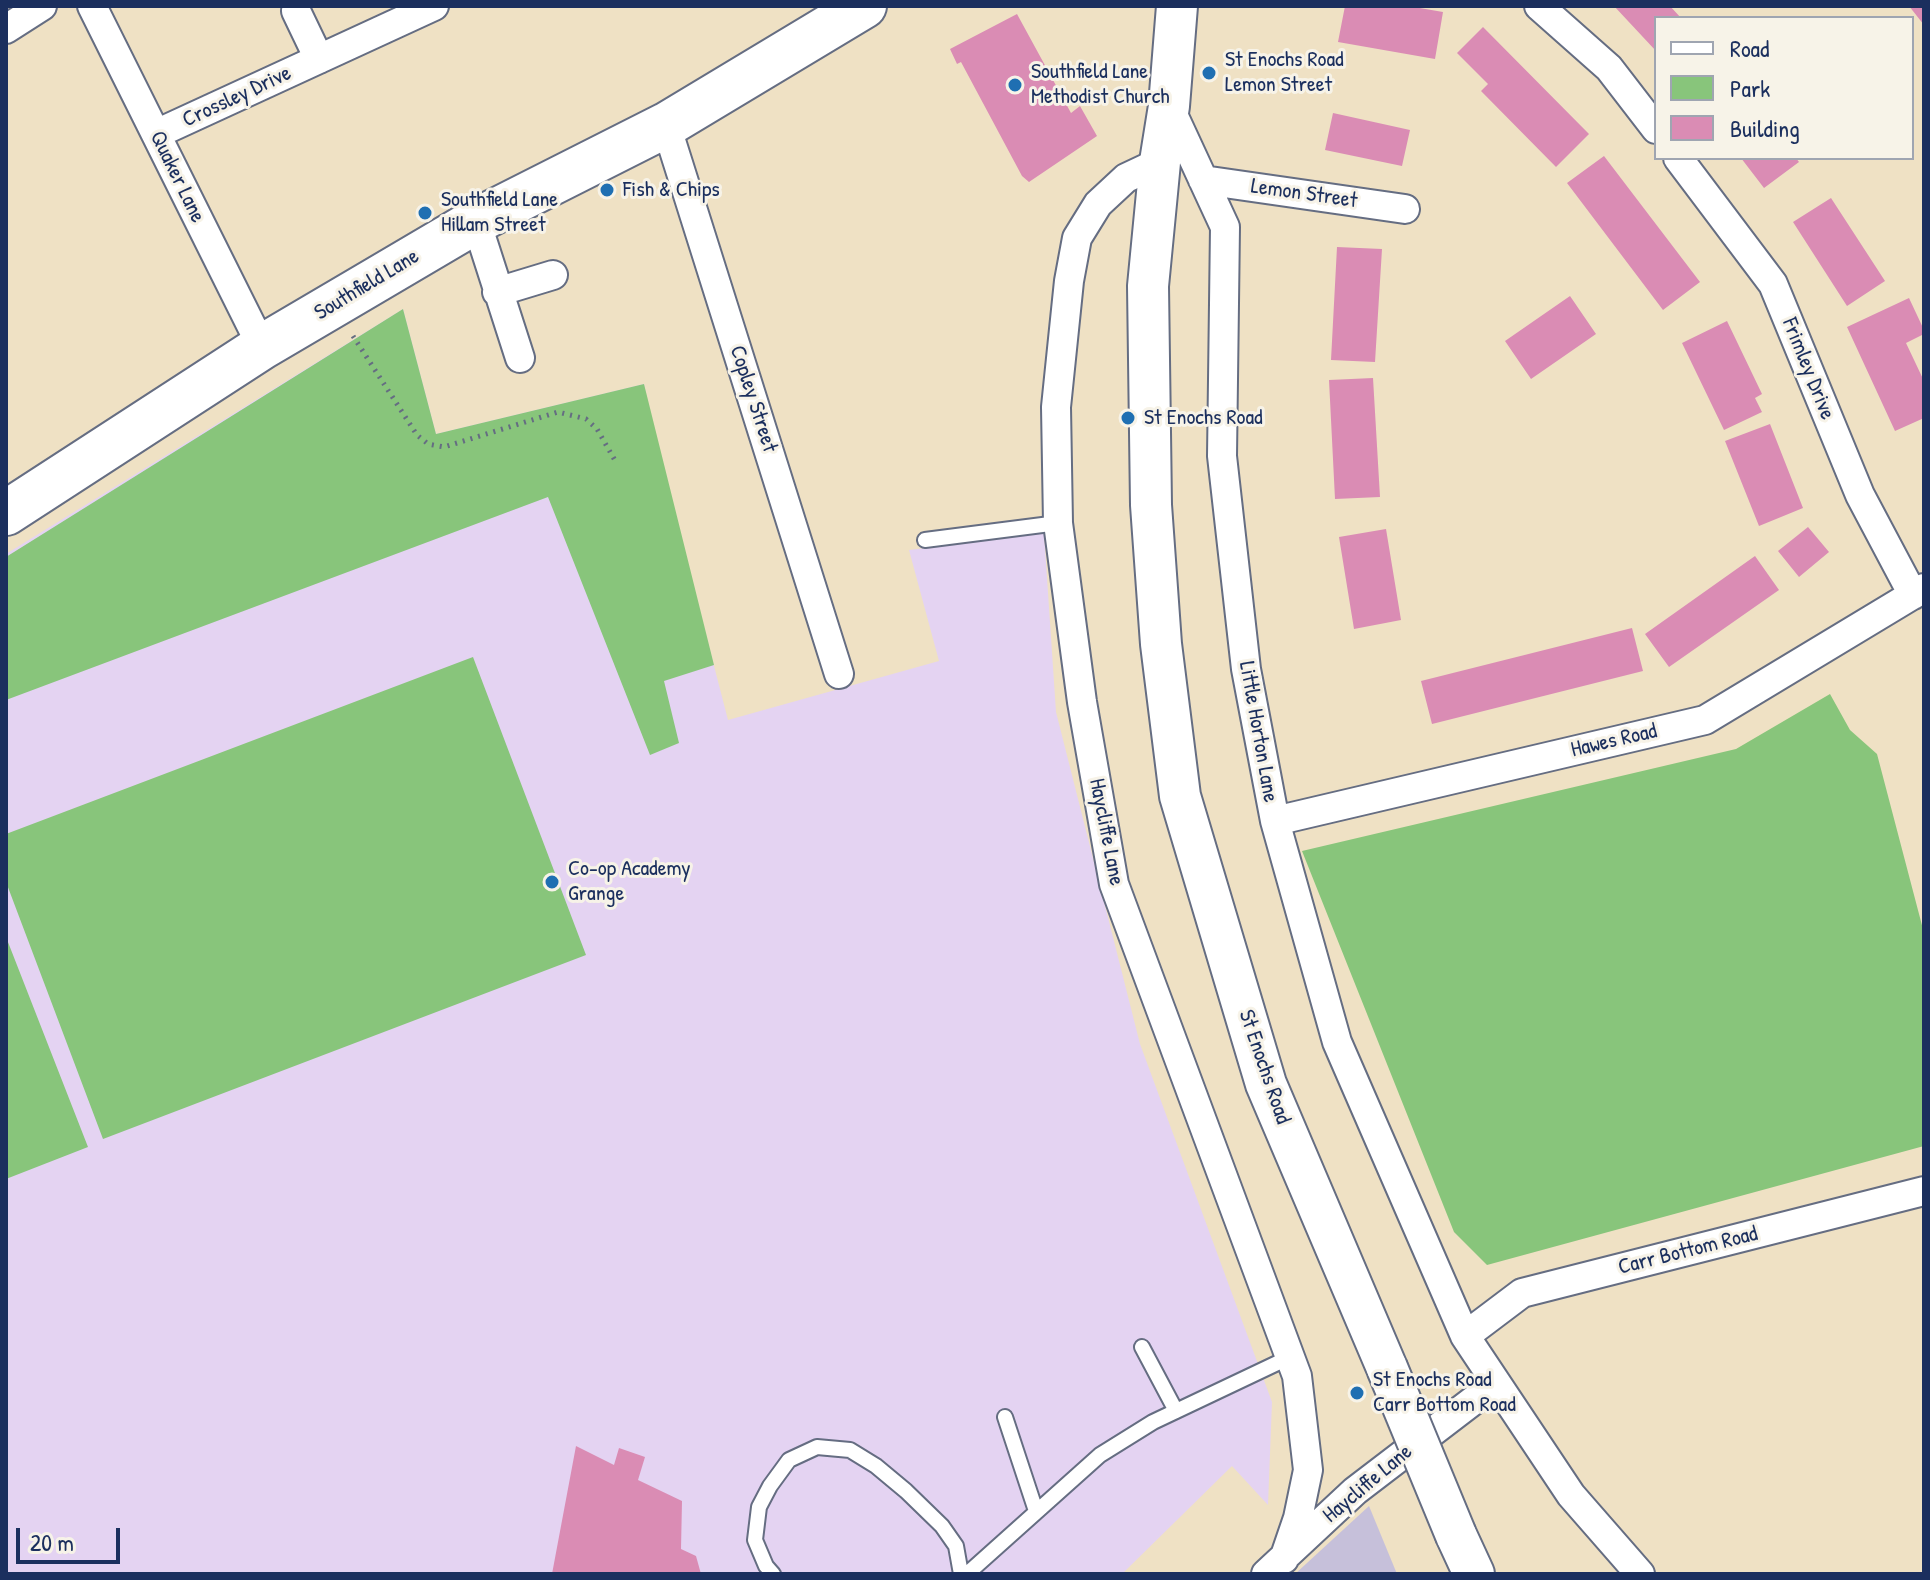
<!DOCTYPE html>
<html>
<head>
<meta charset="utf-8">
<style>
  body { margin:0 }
  #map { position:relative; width:1930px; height:1580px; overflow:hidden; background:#efe1c4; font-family:"Patrick Hand",sans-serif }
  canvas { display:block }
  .frame { position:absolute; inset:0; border:8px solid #1b2f5e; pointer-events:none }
  .legend { position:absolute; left:1654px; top:16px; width:260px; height:144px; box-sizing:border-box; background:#f7f3e8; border:2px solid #9fa5b1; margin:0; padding:10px 14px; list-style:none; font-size:24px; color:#1b2f5e }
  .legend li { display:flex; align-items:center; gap:16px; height:40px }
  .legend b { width:40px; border:2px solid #9fa5b1 }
  .scale { position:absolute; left:16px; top:1528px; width:104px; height:36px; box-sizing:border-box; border:4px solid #1b2f5e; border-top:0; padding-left:10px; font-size:24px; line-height:28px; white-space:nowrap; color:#1b2f5e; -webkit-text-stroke:6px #f7f3e8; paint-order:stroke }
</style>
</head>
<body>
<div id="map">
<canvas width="1930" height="1580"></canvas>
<div class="frame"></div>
<ul class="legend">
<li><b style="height:10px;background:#fff"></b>Road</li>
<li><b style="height:22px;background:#88c57b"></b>Park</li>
<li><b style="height:22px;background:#da8cb4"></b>Building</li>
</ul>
<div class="scale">20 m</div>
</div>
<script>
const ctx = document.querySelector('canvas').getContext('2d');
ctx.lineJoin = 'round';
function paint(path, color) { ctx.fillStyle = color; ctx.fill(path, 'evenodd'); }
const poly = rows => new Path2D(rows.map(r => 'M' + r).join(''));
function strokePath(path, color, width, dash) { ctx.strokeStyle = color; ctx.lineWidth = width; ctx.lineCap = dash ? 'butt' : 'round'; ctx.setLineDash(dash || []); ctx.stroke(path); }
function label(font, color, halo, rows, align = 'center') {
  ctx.font = font + ' "Patrick Hand",sans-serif'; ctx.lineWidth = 6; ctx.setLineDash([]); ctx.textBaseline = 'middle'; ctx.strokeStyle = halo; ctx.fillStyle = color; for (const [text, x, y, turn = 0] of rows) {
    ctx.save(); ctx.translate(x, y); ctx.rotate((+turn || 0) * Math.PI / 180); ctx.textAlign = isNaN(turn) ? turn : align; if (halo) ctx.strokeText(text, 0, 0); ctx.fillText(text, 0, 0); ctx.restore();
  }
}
paint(poly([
  [403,309,436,434,644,384,653,430,728,720,939,661,909,550,1044,533,1056,712,1140,1044,1272,1402,1268,1505,1232,1466,1122,1574,6,1574,6,554]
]), '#e4d3f2');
paint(poly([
  [1369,1506,1397,1574,1295,1574]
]), '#c6c0da');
paint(poly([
  [403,309,436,434,644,384,714,665,664,681,679,743,650,755,548,497,6,700,6,557],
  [473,657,586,955,103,1139,6,882,6,834],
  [1830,694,1850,730,1877,754,1924,933,1924,1146,1487,1265,1454,1232,1302,851,1736,749],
  [6,937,88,1147,6,1179]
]), '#88c57b');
paint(poly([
  [1345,6,1408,6,1443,12,1435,59,1338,42],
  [1614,6,1670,6,1681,18,1656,18,1656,51],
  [1909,6,1924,6,1924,25],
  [1017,14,1071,113,1080,106,1097,136,1029,182,1022,176,961,62,957,64,950,49],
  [1483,27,1589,134,1556,167,1481,91,1488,84,1457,53],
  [1333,113,1410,130,1402,166,1325,150],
  [1604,156,1700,282,1663,310,1567,183],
  [1741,158,1796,158,1799,162,1764,188],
  [1831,198,1885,281,1847,306,1793,222],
  [1337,247,1382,249,1375,362,1331,360],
  [1570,296,1596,334,1531,379,1505,341],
  [1909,298,1924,330,1924,334,1906,343,1924,381,1924,418,1895,431,1847,327],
  [1727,321,1762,394,1755,398,1762,412,1724,430,1682,343],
  [1373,378,1380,497,1335,499,1329,380],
  [1770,424,1803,508,1759,526,1725,441],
  [1808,527,1829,552,1799,577,1778,551],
  [1386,529,1401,620,1354,629,1339,537],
  [1755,556,1779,590,1669,667,1645,634],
  [1632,628,1643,671,1432,724,1421,681],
  [576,1446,614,1465,619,1448,645,1457,638,1480,682,1501,681,1549,696,1556,701,1574,552,1574]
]), '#da8cb4');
const lane = poly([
  [925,540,1058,523],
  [1142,1347,1176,1411],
  [1005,1417,1036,1511],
  [773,1574,766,1566,755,1540,759,1507,770,1486,789,1460,817,1447,850,1450,876,1466,906,1491,942,1526,956,1546,961,1574],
  [967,1574,1100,1455,1153,1422,1290,1357]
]);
const street = poly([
  [92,6,262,347],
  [1539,6,1609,68,1656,129],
  [296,11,319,59],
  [6,29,42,6],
  [1169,106,1225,227,1222,456,1246,669,1275,821,1337,1042,1465,1336,1571,1495,1640,1574],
  [666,125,839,674],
  [156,134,434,6],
  [1678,158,1773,284,1860,495,1913,595],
  [1160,162,1126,178,1098,204,1077,238,1069,281,1056,407,1058,523,1082,702,1114,884,1297,1376,1308,1470,1298,1518,1284,1559],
  [1203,180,1405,209],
  [476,221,520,358],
  [497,292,553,275],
  [1275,821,1705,720,1924,588],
  [1465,1336,1522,1293,1924,1191],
  [1266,1574,1355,1491,1495,1384]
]);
const secondary = poly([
  [1177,6,1169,106,1160,162,1148,286,1151,505,1161,644,1180,796,1266,1084,1387,1368],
  [1456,1535,1474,1574]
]);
const primary = poly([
  [6,513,262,347,364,287,476,221,666,125,864,6]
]);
strokePath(lane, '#656d82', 18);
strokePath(street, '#656d82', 32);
strokePath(secondary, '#656d82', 44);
strokePath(primary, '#656d82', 48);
strokePath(poly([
  [353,336,417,435,428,444,444,447,558,412,586,419,597,429,617,464]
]), '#656d82', 5, [2, 6]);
strokePath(lane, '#fff', 14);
strokePath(street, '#fff', 28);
strokePath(secondary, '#fff', 40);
strokePath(primary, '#fff', 44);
const secondaryBridge = poly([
  [1387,1368,1456,1535]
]);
strokePath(secondaryBridge, '#656d82', 44, []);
strokePath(secondaryBridge, '#fff', 40);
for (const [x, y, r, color] of [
  [1209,73,8,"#1f6fb2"],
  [1015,85,8,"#1f6fb2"],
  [607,190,8,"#1f6fb2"],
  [425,213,8,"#1f6fb2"],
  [1128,418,8,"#1f6fb2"],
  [552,882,8,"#1f6fb2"],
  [1357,1393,8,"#1f6fb2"]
]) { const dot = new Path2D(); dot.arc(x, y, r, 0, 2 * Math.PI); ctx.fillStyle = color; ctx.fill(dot); strokePath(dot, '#f7f3e8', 3); }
label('22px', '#1b2f5e', '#f7f3e8', [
  ["St Enochs Road",1225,60],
  ["Lemon Street",1225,85],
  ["Southfield Lane",1031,72],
  ["Methodist Church",1031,97],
  ["Fish & Chips",623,190],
  ["Southfield Lane",441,200],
  ["Hillam Street",441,225],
  ["St Enochs Road",1144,418],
  ["Co-op Academy",568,869],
  ["Grange",568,894],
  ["St Enochs Road",1373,1380],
  ["Carr Bottom Road",1373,1405]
], 'left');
label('22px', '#1b2f5e', '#f7f3e8', [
  ["Crossley Drive",237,97,-25],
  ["Quaker Lane",177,177,64],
  ["Lemon Street",1304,194,8],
  ["Southfield Lane",367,285,-31],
  ["Frimley Drive",1808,369,68],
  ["Copley Street",753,399,72],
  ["Little Horton Lane",1258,732,80],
  ["Hawes Road",1614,741,-13],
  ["Haycliffe Lane",1106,832,79],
  ["St Enochs Road",1264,1067,71],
  ["Carr Bottom Road",1688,1251,-14],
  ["Haycliffe Lane",1368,1484,-40]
]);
</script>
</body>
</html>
